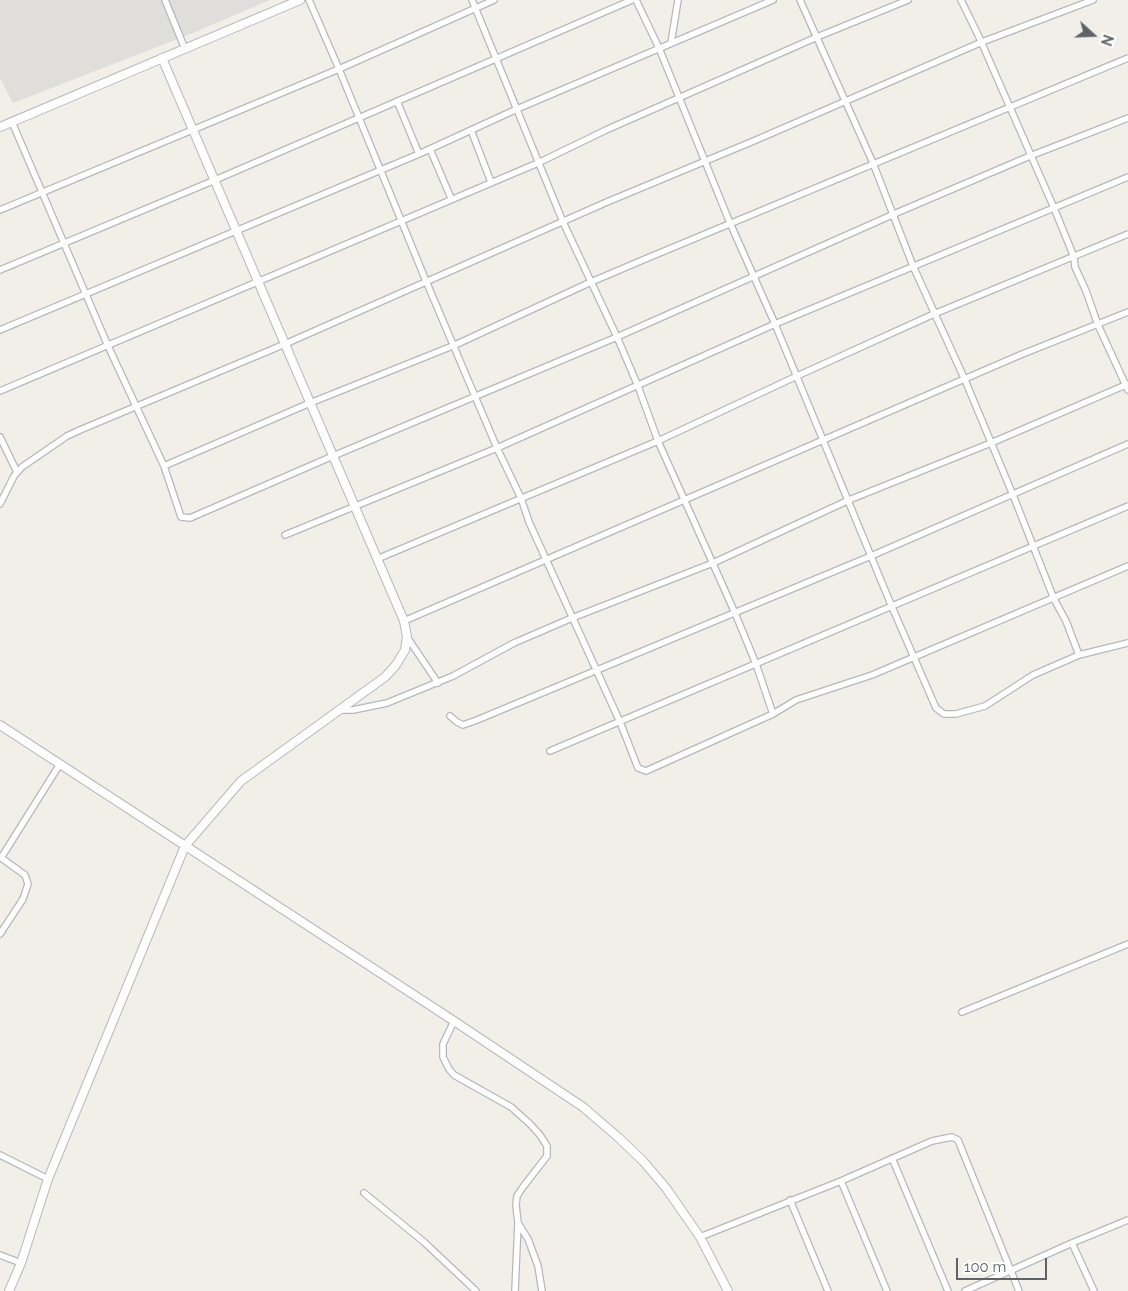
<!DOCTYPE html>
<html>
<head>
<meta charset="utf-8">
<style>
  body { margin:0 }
  #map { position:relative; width:1128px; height:1291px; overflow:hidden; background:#f1efe8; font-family:Raleway,sans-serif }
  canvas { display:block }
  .north { position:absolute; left:1068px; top:10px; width:50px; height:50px; -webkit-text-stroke:4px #fff; paint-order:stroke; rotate:110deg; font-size:14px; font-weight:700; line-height:20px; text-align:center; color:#5f6368 }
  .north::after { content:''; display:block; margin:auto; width:18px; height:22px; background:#5f6368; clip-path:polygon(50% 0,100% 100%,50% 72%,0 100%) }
  .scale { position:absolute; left:956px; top:1258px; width:91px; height:22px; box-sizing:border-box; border:2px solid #5f6368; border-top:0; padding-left:6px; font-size:15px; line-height:18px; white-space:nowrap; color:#5f6368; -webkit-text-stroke:4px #fff; paint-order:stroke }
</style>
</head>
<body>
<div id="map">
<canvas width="1128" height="1291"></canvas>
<div class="north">N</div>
<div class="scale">100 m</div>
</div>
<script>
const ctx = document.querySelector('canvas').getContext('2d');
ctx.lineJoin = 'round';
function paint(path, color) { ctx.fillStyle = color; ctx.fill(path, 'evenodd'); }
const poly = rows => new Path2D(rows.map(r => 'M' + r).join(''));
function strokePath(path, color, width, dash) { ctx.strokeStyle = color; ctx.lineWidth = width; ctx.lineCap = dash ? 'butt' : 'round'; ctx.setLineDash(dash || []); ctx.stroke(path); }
paint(poly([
  [0,0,270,0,193,33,13,103,0,78]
]), '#e0deda');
const street = poly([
  [165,0,185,49],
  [309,0,339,69,426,281,497,448,521,498,529,522,620,722,638,768,646,771,773,714,796,700,872,675,1128,566],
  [472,0,563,222,617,337,638,386,658,441,735,613,756,664,773,714],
  [636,0,659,48,730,223,775,324,892,607,936,708,944,714,956,714,985,706,1033,675,1079,655],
  [800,0,873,163,913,266,965,380,1013,495,1054,599,1066,621,1079,655,1128,643],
  [961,0,980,39,1054,208,1074,257,1075,267,1086,291,1098,325,1128,390],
  [671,43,678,0],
  [397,101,419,154],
  [12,122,108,346,164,466,181,517,190,518,333,456,617,337,901,211,1030,156,1128,118],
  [471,130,491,182],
  [430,149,451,198],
  [0,210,339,69,494,0],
  [0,270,215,180,632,0],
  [0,330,419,154,517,109,773,0],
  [0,391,538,163,606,130,817,37,908,0],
  [0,437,17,472],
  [164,466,310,403,455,345,591,282,650,257,1128,58],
  [0,504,14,476,22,467,67,436,80,430,285,344,607,202,756,140,982,42,1093,0],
  [285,535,497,448,775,324,1128,177],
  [377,559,658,441,797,376,934,314,1128,234],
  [404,621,1020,355,1128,312],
  [407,637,438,683],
  [340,710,353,710,387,703,453,676,514,643,572,618,713,563,849,500,991,443,1128,384],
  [450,716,457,722,463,725,477,720,871,556,1128,444],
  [550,751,1128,506],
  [0,857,25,875,28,884,23,899,0,934],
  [1,858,60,764],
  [962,1012,1128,944],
  [454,1021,443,1044,443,1057,449,1069,454,1075,511,1107,530,1124,540,1135,547,1146,547,1156,523,1187,517,1196,516,1205,518,1223,528,1239,538,1266,542,1291],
  [0,1155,48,1179],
  [892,1158,948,1291],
  [841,1181,887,1291],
  [364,1193,424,1242,476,1291],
  [790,1200,828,1291],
  [700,1237,841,1181,932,1141,952,1137,958,1140,1019,1291],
  [1072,1243,1094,1291],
  [0,1255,21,1263],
  [515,1291,518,1223],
  [965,1291,1072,1243,1128,1220]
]);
const secondary = poly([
  [0,127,300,0],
  [0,725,454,1021,583,1107,619,1138,643,1161,666,1188,700,1237,728,1291],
  [9,1291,21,1263,48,1179,185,846,241,781,385,677,396,665,405,650,407,637,404,621,162,58]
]);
strokePath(street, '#b5b8bc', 8);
strokePath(secondary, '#b6babf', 10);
strokePath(street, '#fff', 5.5);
strokePath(secondary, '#fff', 8);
</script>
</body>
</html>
